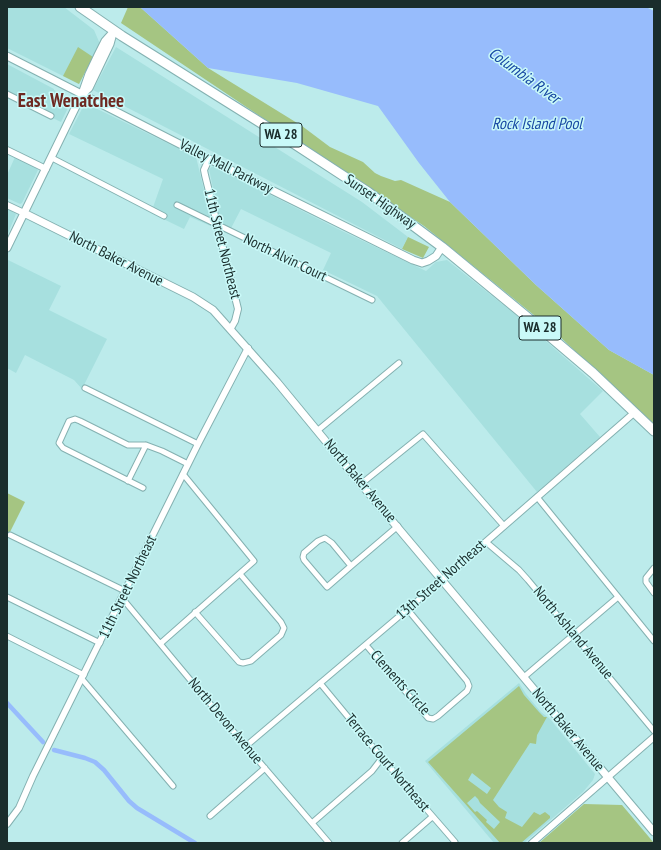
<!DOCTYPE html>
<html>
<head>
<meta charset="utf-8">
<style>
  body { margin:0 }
  #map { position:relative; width:661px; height:850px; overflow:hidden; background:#bcebeb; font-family:"PT Sans Narrow",sans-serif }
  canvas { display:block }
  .frame { position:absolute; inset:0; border:8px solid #1a2d2c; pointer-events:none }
</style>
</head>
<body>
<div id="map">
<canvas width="661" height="850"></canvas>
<div class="frame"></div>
</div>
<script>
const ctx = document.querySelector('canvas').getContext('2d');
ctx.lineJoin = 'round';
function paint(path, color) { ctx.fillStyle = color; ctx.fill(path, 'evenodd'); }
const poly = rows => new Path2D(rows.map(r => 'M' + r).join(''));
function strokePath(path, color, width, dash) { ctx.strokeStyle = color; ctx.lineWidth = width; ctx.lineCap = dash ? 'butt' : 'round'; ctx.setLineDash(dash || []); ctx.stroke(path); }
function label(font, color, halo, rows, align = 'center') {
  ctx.font = font + ' "PT Sans Narrow",sans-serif'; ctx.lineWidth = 3; ctx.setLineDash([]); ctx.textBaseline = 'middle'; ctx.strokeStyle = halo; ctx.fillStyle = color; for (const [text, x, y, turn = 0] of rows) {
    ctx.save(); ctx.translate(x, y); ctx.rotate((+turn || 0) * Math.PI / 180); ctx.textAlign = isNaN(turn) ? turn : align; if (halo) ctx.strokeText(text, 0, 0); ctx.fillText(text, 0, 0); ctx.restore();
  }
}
paint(poly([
  [7,7,64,7,94,30,100,44,79,84,7,48],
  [116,47,362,202,408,237,402,249,93,90],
  [7,64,54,89,54,90,72,100,61,122,7,96],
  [85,103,196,157,213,227,190,217,184,229,151,213,163,179,69,134],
  [15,157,36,168,38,170,22,203,20,204,7,198,7,175],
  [213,166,342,231,426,271,436,262,447,260,516,315,603,391,580,414,600,437,537,492,377,296,323,270,331,253,241,209,228,234,222,231,209,169],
  [7,208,16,214,7,236],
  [8,260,61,286,49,310,107,339,82,389,74,380,25,355,16,373,7,368,7,263],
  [519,683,526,694,541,712,550,719,595,774,593,780,583,792,524,843,494,843,425,761]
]), '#a7e0df');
paint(poly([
  [128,7,140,7,208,68,302,126,330,147,363,162,375,173,381,176,395,181,401,180,450,202,536,285,609,350,654,375,654,426,556,333,424,226,121,23],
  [78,47,93,57,79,84,63,76],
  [408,237,429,247,423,258,402,249],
  [7,493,25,502,7,538],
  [519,686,524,695,539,712,544,717,547,717,537,735,536,744,530,743,493,800,499,807,507,812,505,818,522,827,534,812,540,815,545,812,550,816,550,818,521,843,500,843,428,762],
  [472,773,491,788,487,794,468,780],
  [475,796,478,799,480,803,500,822,494,829,486,822,487,820,477,811,475,812,467,803],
  [584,804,622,805,654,843,539,843]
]), '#a5c582');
paint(poly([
  [140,7,646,7,654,11,654,375,609,350,536,285,450,202,419,163,378,106,297,83,208,68]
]), '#97bcfc');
strokePath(poly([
  [7,703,43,742],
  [54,750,85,758,95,762,104,770,129,801,137,808,195,843]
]), '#97bcfc', 4.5);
const minor = poly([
  [7,94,51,116],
  [52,158,164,216],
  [177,205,372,300],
  [85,388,198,444],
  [317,431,399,363],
  [128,481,146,445],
  [361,484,423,434,504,526],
  [143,488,63,448,59,443,69,421,75,419,80,421,128,445,146,445,162,451,188,464],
  [537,497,654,641],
  [10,535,125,591],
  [486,542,519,570,528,580,654,731],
  [351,566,332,543,325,538,318,541,304,553,303,557,304,560,327,587,351,566,398,526],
  [654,568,646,578,646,582,654,593],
  [7,597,100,643],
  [122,598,227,724,329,843],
  [195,612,239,662,243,663,251,661,281,635,284,628,281,622,240,574],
  [7,636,84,675],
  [161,643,254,561,183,474],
  [366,645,428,718,433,719,438,716,467,691,469,686,467,681,408,610],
  [524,677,618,597],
  [82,679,173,786],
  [320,683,382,758,455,842],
  [246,746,442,580],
  [210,816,265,768],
  [312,823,372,771,382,758],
  [402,843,432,817]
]);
const tertiary = poly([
  [7,150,46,169],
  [209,159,204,170,205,175,238,309,235,321,231,328],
  [7,205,24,213],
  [442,580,635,412],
  [7,824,19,808,33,776,198,444,248,348],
  [532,843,654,737]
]);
const secondary = poly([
  [7,56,209,159,413,260,422,263,428,261,436,256,442,247],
  [82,94,89,88,110,44,113,33],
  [24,213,193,297,213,310,277,382,361,484,654,832],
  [7,248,82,94,89,74,98,55,105,41,114,31]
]);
const trunk = poly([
  [80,7,122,36,293,143,368,192,442,247,527,317,593,373,654,431]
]);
strokePath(minor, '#84b1b1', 7);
strokePath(tertiary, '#84b1b1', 8);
strokePath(secondary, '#84b1b1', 9);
strokePath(trunk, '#84b1b1', 11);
strokePath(minor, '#fff', 5);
strokePath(tertiary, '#fff', 6);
strokePath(secondary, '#fff', 7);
strokePath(trunk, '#fff', 9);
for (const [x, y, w] of [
  [281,135,42],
  [540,328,42]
]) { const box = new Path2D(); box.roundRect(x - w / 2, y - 12, w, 24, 3); ctx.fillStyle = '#c9f9f8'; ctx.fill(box); strokePath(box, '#1a2d2c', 1); }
label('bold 14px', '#1a2d2c', null, [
  ["WA 28",281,135],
  ["WA 28",540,328]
]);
label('15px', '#1a2d2c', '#c9f9f8', [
  ["Valley Mall Parkway",226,167,27],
  ["Sunset Highway",380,202,35],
  ["11th Street Northeast",222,244,76],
  ["North Alvin Court",285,258,26],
  ["North Baker Avenue",116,259,27],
  ["North Baker Avenue",360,481,50],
  ["13th Street Northeast",441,580,-41],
  ["11th Street Northeast",128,587,-64],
  ["North Ashland Avenue",573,633,50],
  ["Clements Circle",400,683,48],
  ["North Devon Avenue",225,721,50],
  ["North Baker Avenue",568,730,50],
  ["Terrace Court Northeast",387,763,50]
]);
label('italic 16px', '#1748a3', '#c9f9f8', [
  ["Columbia River",524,76,36],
  ["Rock Island Pool",537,124]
]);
label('bold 19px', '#6e2921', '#c9f9f8', [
  ["East Wenatchee",71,102]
]);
</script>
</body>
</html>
